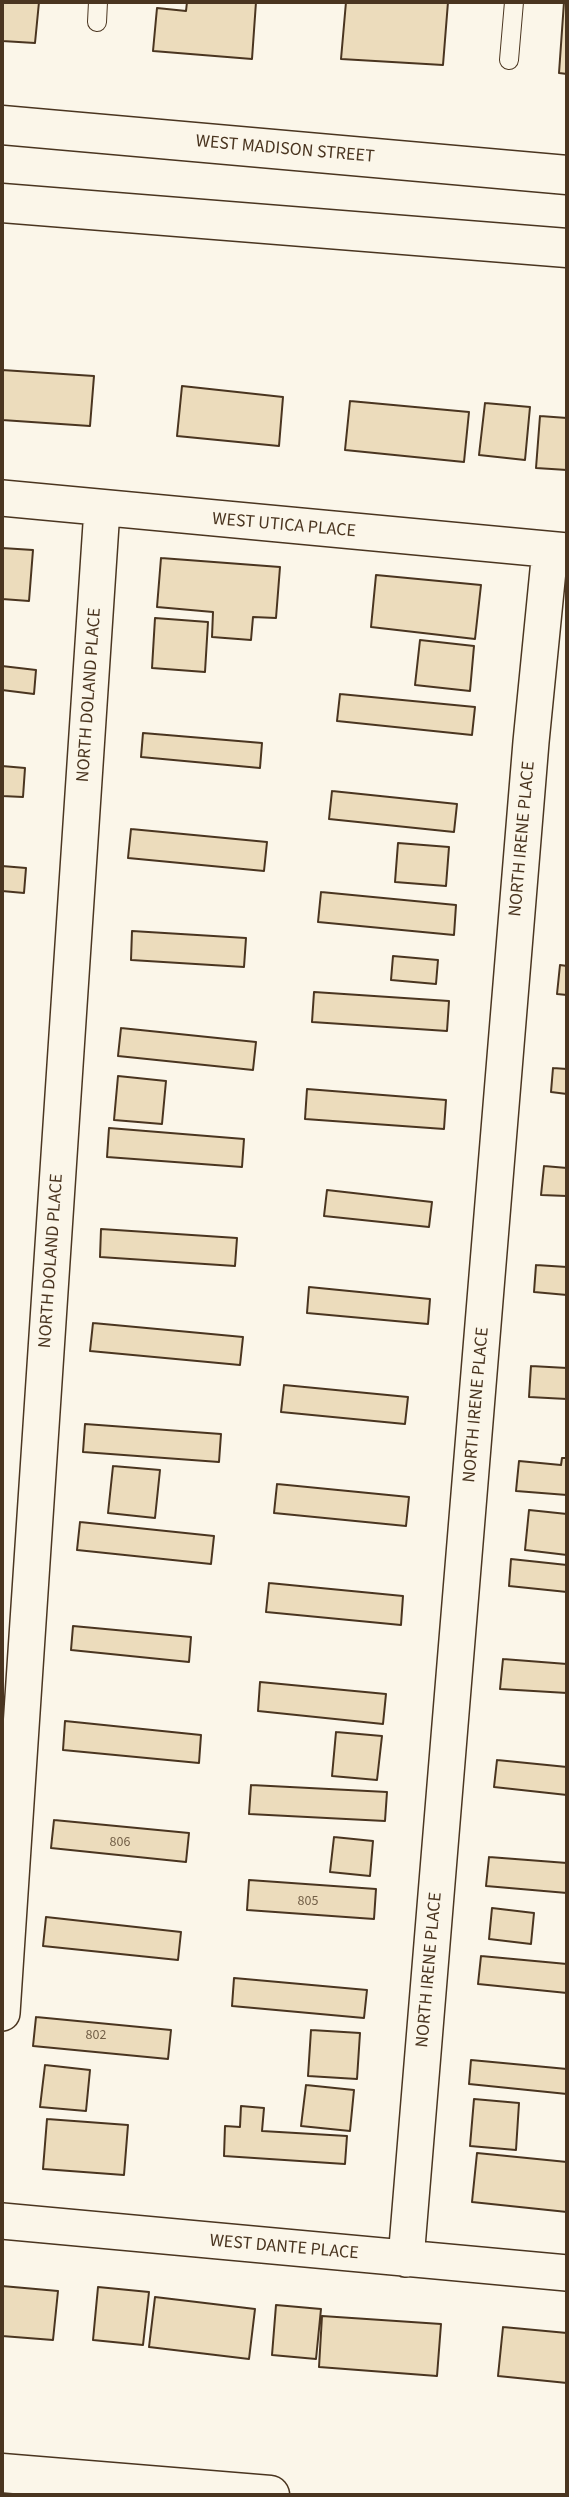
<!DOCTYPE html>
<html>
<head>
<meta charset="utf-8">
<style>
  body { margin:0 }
  #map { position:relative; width:569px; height:2497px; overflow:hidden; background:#fbf6e9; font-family:"Source Sans 3",sans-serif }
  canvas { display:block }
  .frame { position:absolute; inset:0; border:4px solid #4a3520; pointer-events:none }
</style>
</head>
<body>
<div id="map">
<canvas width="569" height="2497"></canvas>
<div class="frame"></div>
</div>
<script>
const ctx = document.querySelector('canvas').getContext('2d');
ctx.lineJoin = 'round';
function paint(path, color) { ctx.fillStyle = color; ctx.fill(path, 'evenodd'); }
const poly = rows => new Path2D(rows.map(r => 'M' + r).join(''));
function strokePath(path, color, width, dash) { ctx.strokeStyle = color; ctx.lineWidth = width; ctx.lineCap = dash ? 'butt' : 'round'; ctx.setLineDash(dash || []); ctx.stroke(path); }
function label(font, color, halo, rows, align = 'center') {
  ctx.font = font + ' "Source Sans 3",sans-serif'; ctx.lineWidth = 5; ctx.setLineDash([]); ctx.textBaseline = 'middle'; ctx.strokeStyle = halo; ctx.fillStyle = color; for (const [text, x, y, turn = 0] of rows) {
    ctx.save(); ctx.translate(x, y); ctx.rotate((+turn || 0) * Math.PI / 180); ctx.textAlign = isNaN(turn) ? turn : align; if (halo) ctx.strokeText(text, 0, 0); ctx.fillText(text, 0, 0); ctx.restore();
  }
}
const building = poly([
  [2,2,39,2,35,43,2,41,2,2],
  [187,2,256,2,252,59,153,51,157,8,186,11,187,2],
  [346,2,448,2,443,65,341,59,346,2],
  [564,2,567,2,567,74,559,73,564,2],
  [2,370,94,376,90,426,2,420,2,370],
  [182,386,283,397,279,446,177,436,182,386],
  [350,401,469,412,464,462,345,450,350,401],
  [485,403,530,407,525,460,479,455,485,403],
  [540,416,567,418,567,470,536,468,540,416],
  [2,548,33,550,29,601,2,599,2,548],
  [161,558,280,567,276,618,253,617,251,640,212,637,213,612,157,607,161,558],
  [376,575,481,585,475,639,371,627,376,575],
  [155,618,208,622,205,672,152,668,155,618],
  [420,640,474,646,470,691,415,685,420,640],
  [2,666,36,670,34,694,2,690,2,666],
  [340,694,475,707,472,735,337,721,340,694],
  [143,733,262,743,260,768,141,757,143,733],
  [2,766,25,768,23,797,2,796,2,766],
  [332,791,457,804,454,832,329,819,332,791],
  [131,829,267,842,264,871,128,858,131,829],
  [398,843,449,847,446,886,395,882,398,843],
  [2,866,26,868,24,893,2,891,2,866],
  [321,892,456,905,454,935,318,922,321,892],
  [132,931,246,938,244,967,131,960,132,931],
  [393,956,438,960,436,984,391,980,393,956],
  [560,965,567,966,567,995,557,994,560,965],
  [314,992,449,1001,447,1031,312,1022,314,992],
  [121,1028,256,1042,253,1070,118,1056,121,1028],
  [553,1068,567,1069,567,1094,551,1092,553,1068],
  [118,1076,166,1081,162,1124,114,1120,118,1076],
  [307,1089,446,1100,444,1129,305,1119,307,1089],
  [109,1128,244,1139,242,1167,107,1157,109,1128],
  [544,1166,567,1168,567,1196,541,1195,544,1166],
  [327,1190,432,1202,429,1227,324,1216,327,1190],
  [101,1229,237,1238,235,1266,100,1257,101,1229],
  [536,1265,567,1267,567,1295,534,1292,536,1265],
  [309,1287,430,1299,428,1324,307,1313,309,1287],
  [93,1323,243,1337,240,1365,90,1351,93,1323],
  [531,1366,567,1368,567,1399,529,1397,531,1366],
  [284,1385,408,1397,405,1424,281,1412,284,1385],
  [85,1424,221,1434,219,1462,83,1452,85,1424],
  [562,1458,567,1458,567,1495,516,1491,519,1461,561,1465,562,1458],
  [113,1466,160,1470,155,1518,108,1513,113,1466],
  [277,1484,409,1497,406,1526,274,1513,277,1484],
  [529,1510,567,1514,567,1555,525,1550,529,1510],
  [80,1522,214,1536,211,1564,77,1550,80,1522],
  [511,1559,567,1565,567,1592,509,1586,511,1559],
  [269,1583,403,1596,401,1625,266,1612,269,1583],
  [73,1626,191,1637,189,1662,71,1650,73,1626],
  [503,1659,567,1664,567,1693,500,1689,503,1659],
  [260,1682,386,1694,383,1724,258,1711,260,1682],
  [65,1721,201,1735,199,1763,63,1750,65,1721],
  [336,1732,382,1736,377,1780,332,1776,336,1732],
  [497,1760,567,1767,567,1795,494,1787,497,1760],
  [251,1785,387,1792,385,1821,249,1814,251,1785],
  [54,1820,189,1833,186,1862,51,1848,54,1820],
  [334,1837,373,1841,370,1876,330,1872,334,1837],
  [489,1857,567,1863,567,1893,486,1886,489,1857],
  [249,1880,376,1889,374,1919,247,1910,249,1880],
  [492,1908,534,1913,531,1944,489,1939,492,1908],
  [46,1917,181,1932,178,1960,43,1946,46,1917],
  [481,1956,567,1964,567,1993,478,1984,481,1956],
  [234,1978,367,1990,364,2018,232,2006,234,1978],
  [36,2017,171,2030,168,2059,33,2046,36,2017],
  [311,2030,360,2033,357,2079,308,2076,311,2030],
  [471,2060,567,2069,567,2094,469,2084,471,2060],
  [45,2065,90,2070,86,2111,40,2107,45,2065],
  [306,2085,354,2090,350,2131,301,2126,306,2085],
  [474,2099,519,2103,516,2150,470,2146,474,2099],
  [241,2106,264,2108,262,2131,347,2136,345,2164,224,2156,225,2126,240,2127,241,2106],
  [47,2119,128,2125,124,2175,43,2169,47,2119],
  [477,2153,567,2162,567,2212,472,2202,477,2153],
  [2,2286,58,2291,53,2340,2,2336,2,2286],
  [98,2287,149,2292,143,2345,93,2340,98,2287],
  [155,2297,255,2309,249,2359,149,2347,155,2297],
  [276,2305,321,2309,316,2359,272,2355,276,2305],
  [322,2316,441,2324,437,2376,319,2367,322,2316],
  [503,2327,567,2333,567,2383,498,2376,503,2327]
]);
paint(building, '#ecdcbc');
strokePath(building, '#4a3520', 2);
const lane = poly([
  [97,22,98,2],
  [509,60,514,2]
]);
const street = poly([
  [2,498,567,551],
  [2,2013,102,509],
  [2,2221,567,2273],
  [406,2259,531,742,550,550]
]);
const secondary = poly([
  [2,125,567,175],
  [2,203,567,248],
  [2,2473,270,2495]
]);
strokePath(lane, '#4a3520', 20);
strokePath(street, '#4a3520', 38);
strokePath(secondary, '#4a3520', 41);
strokePath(lane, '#fbf6e9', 18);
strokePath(street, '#fbf6e9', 35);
strokePath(secondary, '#fbf6e9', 38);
label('14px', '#725f47', null, [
  ["806",120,1843],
  ["805",308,1902],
  ["802",96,2036]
]);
label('18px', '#4a3520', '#fbf6e9', [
  ["WEST MADISON STREET",285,150,5],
  ["WEST UTICA PLACE",284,526,5],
  ["NORTH DOLAND PLACE",90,695,-86],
  ["NORTH IRENE PLACE",523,839,-85],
  ["NORTH DOLAND PLACE",52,1261,-86],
  ["NORTH IRENE PLACE",477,1405,-85],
  ["NORTH IRENE PLACE",430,1970,-85],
  ["WEST DANTE PLACE",284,2248,5]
]);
</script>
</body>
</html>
